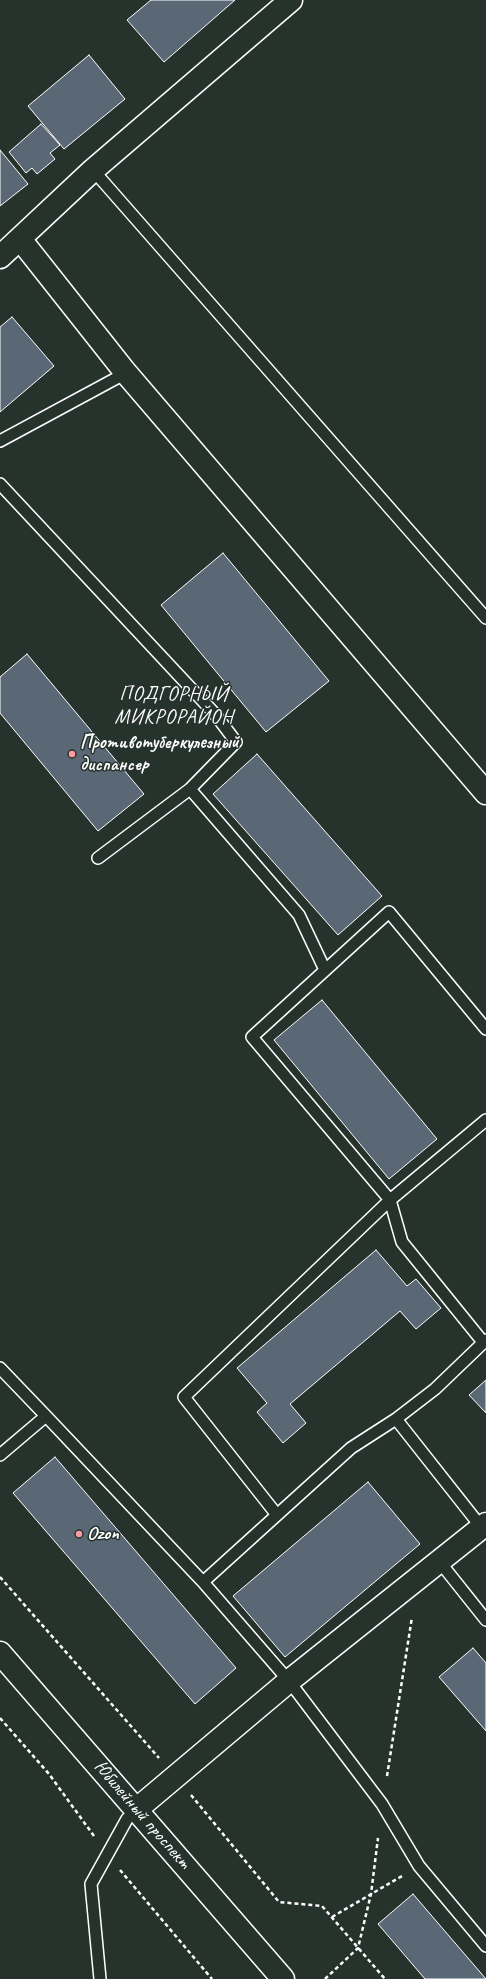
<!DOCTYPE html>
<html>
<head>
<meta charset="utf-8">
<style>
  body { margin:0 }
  canvas { display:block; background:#26332d }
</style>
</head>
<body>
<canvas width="486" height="1979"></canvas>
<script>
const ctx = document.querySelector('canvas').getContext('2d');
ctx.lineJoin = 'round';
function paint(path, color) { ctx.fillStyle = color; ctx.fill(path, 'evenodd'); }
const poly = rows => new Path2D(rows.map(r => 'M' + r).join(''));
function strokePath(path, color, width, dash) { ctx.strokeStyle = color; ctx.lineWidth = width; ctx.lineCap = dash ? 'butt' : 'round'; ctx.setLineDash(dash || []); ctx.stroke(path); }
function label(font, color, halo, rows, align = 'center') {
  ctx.font = font + ' Caveat,sans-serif'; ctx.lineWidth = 3; ctx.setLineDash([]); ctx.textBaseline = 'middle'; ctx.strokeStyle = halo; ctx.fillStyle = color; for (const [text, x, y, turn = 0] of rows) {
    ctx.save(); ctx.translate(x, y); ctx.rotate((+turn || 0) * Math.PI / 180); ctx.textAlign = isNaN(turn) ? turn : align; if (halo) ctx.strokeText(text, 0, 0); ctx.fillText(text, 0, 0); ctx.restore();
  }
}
const building = poly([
  [151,0,235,0,164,62,127,20,151,0],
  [89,55,125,99,64,149,28,106,89,55],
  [41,124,60,145,50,153,55,159,37,174,32,168,26,173,9,152,41,124],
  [0,150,28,184,0,206,0,150],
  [12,317,54,366,0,412,0,327,12,317],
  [223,553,329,681,266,732,161,605,223,553],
  [27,654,144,794,98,831,0,713,0,677,27,654],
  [257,754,382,896,338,935,213,794,257,754],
  [322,1000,437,1139,389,1179,274,1040,322,1000],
  [376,1250,407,1286,416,1279,441,1308,416,1329,400,1311,290,1404,306,1423,283,1443,257,1412,267,1403,237,1368,376,1250],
  [486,1380,486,1413,469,1395,486,1380],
  [55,1457,236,1668,195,1704,13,1493,55,1457],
  [368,1482,420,1544,285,1657,233,1596,368,1482],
  [473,1648,486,1663,486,1731,439,1677,473,1648],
  [413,1894,486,1979,425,1979,378,1924,413,1894]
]);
paint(building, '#5a6875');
strokePath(building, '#fff', 1);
const lane = poly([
  [93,170,486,618],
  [0,441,126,373],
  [0,484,215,714,236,742,190,789,98,858],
  [190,789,299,915,325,970],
  [483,1342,402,1242,390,1200,252,1037,389,912,486,1029],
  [0,1368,46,1416],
  [396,1419,351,1448,203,1582,289,1681,382,1804,419,1866,486,1946],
  [0,1455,46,1416,203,1582],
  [277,1515,184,1397,390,1200,486,1120],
  [482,1528,396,1419,435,1389,486,1340],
  [439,1561,486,1620],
  [100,1979,91,1884,127,1819,137,1809]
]);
const street = poly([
  [20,239,126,373,486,793],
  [0,257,93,170,291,0],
  [137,1809,289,1681,486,1524]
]);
const secondary = poly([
  [0,1653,283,1979]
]);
strokePath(lane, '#fff', 14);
strokePath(street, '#fff', 25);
strokePath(secondary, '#fff', 25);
strokePath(poly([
  [0,1577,159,1758],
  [0,1718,49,1774,94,1836],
  [387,1776,412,1617],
  [191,1795,279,1902,322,1906,385,1979],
  [120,1870,212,1979],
  [332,1917,402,1876],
  [325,1979,358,1948,371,1894,378,1838]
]), '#fff', 2.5, [4, 3]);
strokePath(lane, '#26332d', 11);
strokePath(street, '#26332d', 22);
strokePath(secondary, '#26332d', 22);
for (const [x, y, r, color] of [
  [72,754,4,"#ff9aa2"],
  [79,1534,4,"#ff9aa2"]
]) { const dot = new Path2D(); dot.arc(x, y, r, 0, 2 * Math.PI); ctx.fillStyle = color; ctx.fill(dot); strokePath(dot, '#26332d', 1.5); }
label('bold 19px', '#fff', '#26332d', [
  ["Противотуберкулезный",80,743],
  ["диспансер",80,765],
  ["Ozon",87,1534]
], 'left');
label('19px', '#fff', '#26332d', [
  ["Юбилейный проспект",142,1815,49]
]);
ctx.letterSpacing = '1px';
label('20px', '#fff', '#26332d', [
  ["ПОДГОРНЫЙ",174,695],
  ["МИКРОРАЙОН",174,718]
]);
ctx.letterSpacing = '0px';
</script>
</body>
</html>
